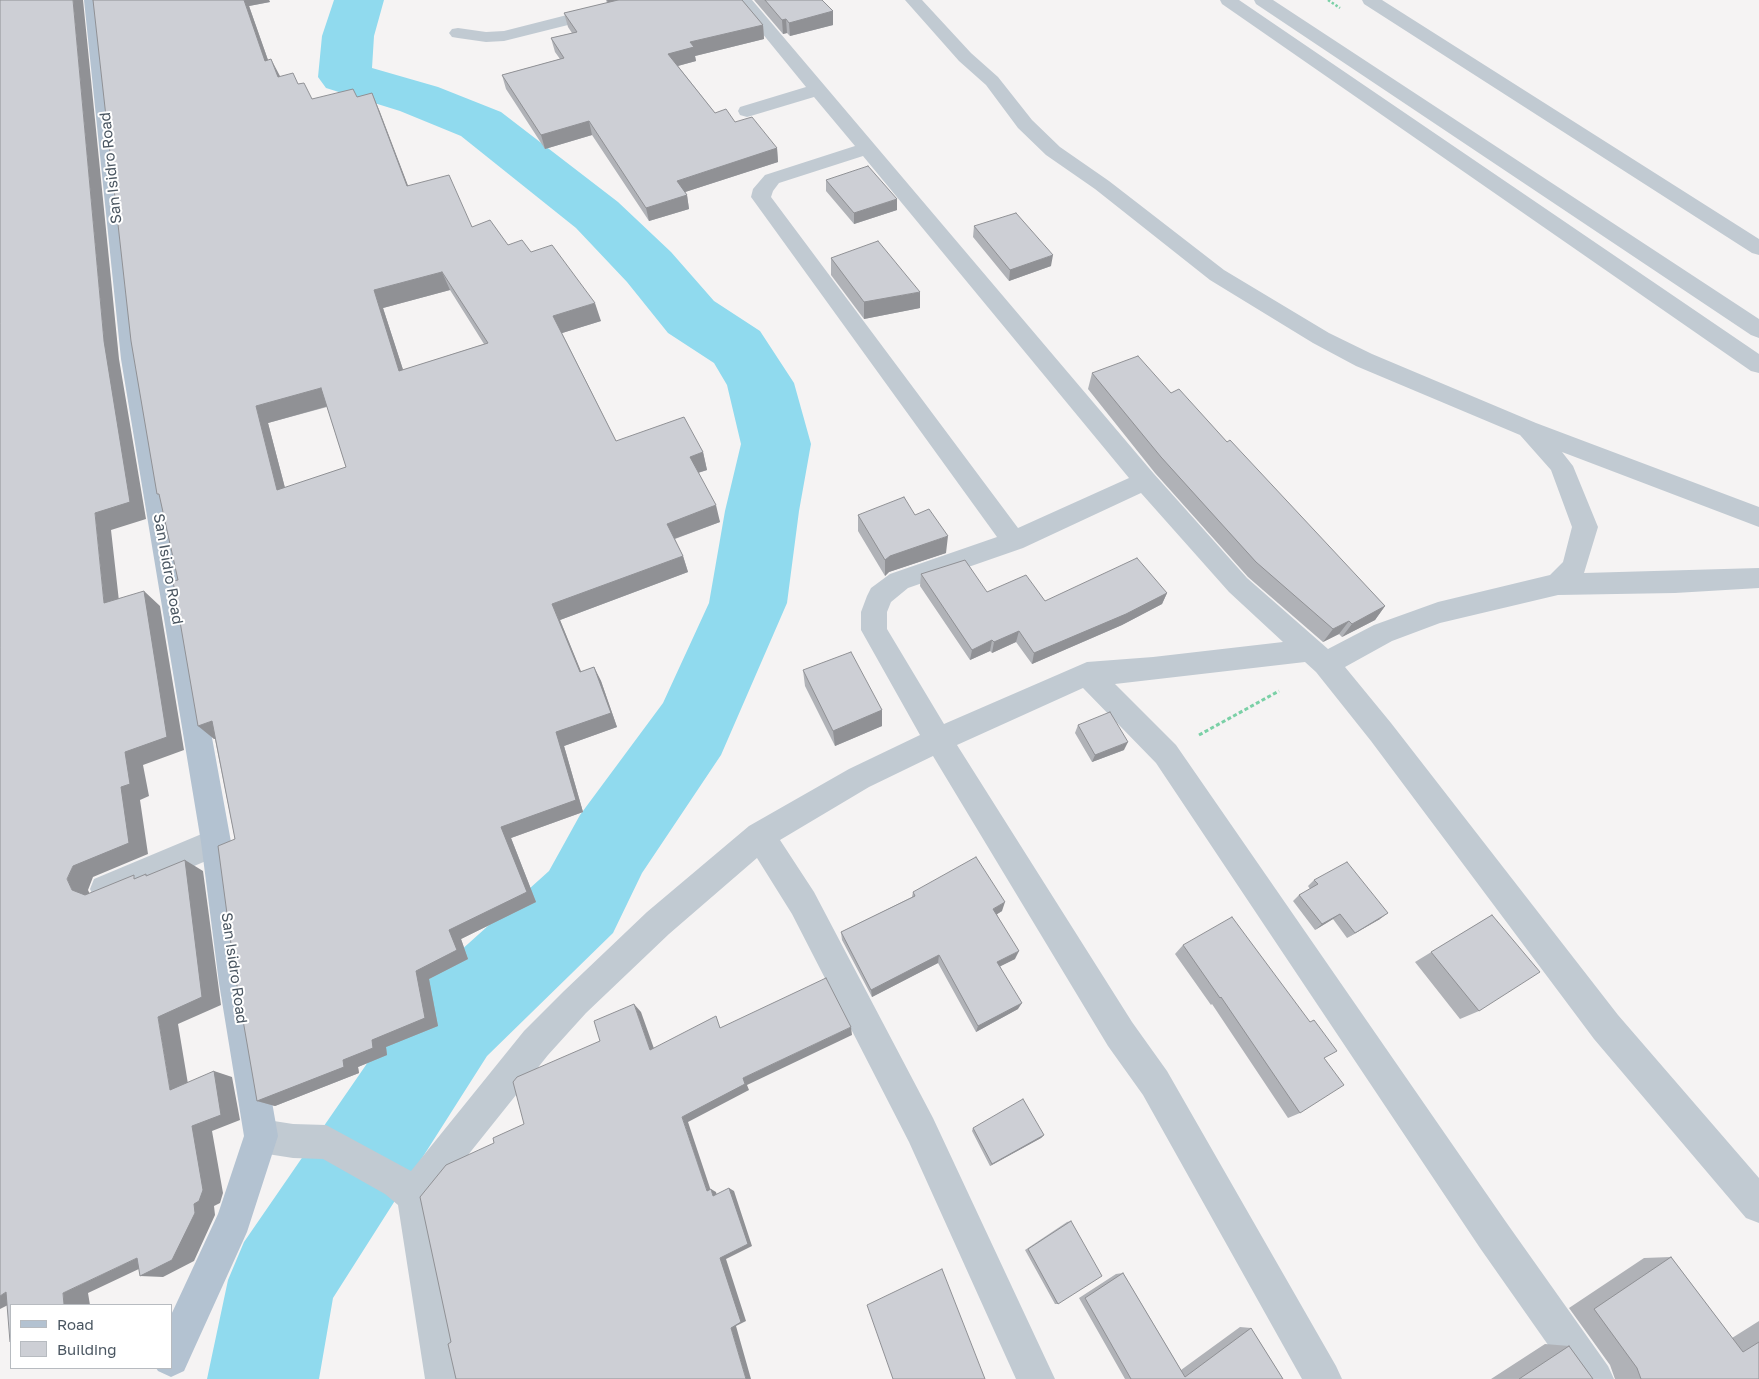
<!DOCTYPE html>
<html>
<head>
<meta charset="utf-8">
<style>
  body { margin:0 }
  #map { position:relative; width:1759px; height:1379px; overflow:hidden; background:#f5f3f3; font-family:"Golos Text",sans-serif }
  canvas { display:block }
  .legend { position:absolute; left:10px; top:1304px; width:162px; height:65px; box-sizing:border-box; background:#fff; border:1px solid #b7bbc0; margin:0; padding:6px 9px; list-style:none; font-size:15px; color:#4a5661 }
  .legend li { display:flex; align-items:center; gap:10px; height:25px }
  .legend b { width:25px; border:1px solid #b7bbc0 }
</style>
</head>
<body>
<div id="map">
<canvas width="1759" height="1379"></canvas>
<ul class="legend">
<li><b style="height:6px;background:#b3c2d1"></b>Road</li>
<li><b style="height:14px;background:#cdcfd5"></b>Building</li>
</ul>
</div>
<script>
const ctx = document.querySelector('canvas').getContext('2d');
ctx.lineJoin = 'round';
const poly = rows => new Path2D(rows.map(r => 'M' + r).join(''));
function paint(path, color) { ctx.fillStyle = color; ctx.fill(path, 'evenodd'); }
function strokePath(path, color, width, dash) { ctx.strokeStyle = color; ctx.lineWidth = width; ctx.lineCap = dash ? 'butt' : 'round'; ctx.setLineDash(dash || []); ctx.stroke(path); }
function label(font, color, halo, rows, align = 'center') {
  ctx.font = font + ' "Golos Text",sans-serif'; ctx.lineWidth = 4; ctx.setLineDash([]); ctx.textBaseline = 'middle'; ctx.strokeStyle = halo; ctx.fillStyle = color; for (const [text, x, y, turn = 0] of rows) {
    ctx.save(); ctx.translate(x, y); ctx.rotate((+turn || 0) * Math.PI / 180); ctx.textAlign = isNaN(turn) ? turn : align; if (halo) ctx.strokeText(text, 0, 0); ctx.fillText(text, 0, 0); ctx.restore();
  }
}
paint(poly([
  [334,0,384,0,374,36,372,68,438,87,501,112,618,202,671,252,714,301,760,331,794,383,811,444,799,511,787,603,721,755,642,873,613,933,487,1056,333,1298,319,1379,207,1379,228,1280,244,1242,419,988,549,871,580,815,663,703,709,603,725,511,741,444,727,385,714,363,668,333,627,282,576,228,461,136,400,111,326,88,318,77,322,36,334,0]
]), '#90daee');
strokePath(poly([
  [1328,0,1340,8]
]), '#7ad0a6', 2.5, [2.5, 2]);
strokePath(poly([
  [1199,735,1279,691]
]), '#7ad0a6', 3, [4, 2.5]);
paint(poly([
  [626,0,654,0,652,4,504,41,486,42,458,38,452,37,449,33,452,29,458,28,486,32,504,31,626,0],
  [735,0,752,0,1154,474,1247,578,1328,649,1374,625,1438,602,1550,575,1563,562,1572,527,1551,470,1520,435,1356,366,1313,343,1210,280,1095,189,1046,155,1018,128,986,85,959,61,905,0,922,0,971,53,998,77,1032,120,1060,147,1109,181,1224,270,1329,333,1372,354,1536,423,1759,507,1759,527,1562,452,1573,466,1598,527,1584,573,1759,568,1759,588,1675,593,1558,595,1440,623,1392,641,1345,667,1391,723,1618,1015,1759,1178,1759,1223,1746,1218,1594,1039,1371,741,1316,672,1305,662,1115,684,1176,745,1506,1222,1608,1366,1614,1379,1572,1379,1480,1248,1156,763,1083,688,957,745,1132,1022,1167,1071,1336,1366,1342,1379,1302,1379,1143,1095,1108,1046,933,756,869,787,780,840,814,892,933,1118,1055,1379,1016,1379,909,1142,792,914,757,858,669,934,586,1013,548,1055,432,1200,463,1379,425,1379,398,1205,385,1194,323,1159,293,1158,261,1153,249,1148,244,1136,249,1124,261,1119,293,1124,326,1125,411,1171,524,1031,564,991,647,912,749,826,849,769,920,735,861,630,861,612,867,596,871,588,890,574,997,537,751,197,753,189,765,175,855,146,814,97,754,115,747,117,740,115,738,111,740,107,806,87,735,0],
  [863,156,1129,478,1018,528,771,197,773,191,779,183,863,156],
  [1141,493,1229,592,1283,642,1153,657,1087,662,944,724,887,629,887,612,891,602,908,588,1023,548,1141,493],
  [1220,0,1239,0,1759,354,1759,373,1751,371,1222,4,1220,0],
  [1254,0,1273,0,1759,319,1759,338,1751,335,1256,4,1254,0],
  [1362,0,1382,0,1759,239,1759,255,1752,253,1364,4,1362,0],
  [216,828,227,832,231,842,227,852,105,904,94,899,90,889,94,879,216,828]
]), '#c1cad2');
paint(poly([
  [84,0,100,0,143,359,231,842,251,983,278,1136,247,1232,184,1371,171,1377,158,1371,156,1368,171,1368,171,1315,218,1214,244,1136,219,983,201,842,121,359,84,0]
]), '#b3c2d1');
paint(poly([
  [93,0,269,0,270,2,249,6,268,60,280,77,298,84,312,99,357,97,372,93,408,186,472,227,508,245,531,252,601,321,562,333,616,441,703,452,707,470,698,473,720,522,675,539,683,556,688,572,560,620,581,672,594,667,601,681,617,727,564,746,583,812,511,838,536,902,461,939,468,959,429,979,438,1026,386,1047,387,1055,358,1067,359,1073,275,1106,257,1101,235,839,215,739,214,739,178,580],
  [450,290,484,344,403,370,383,308],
  [327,407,346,467,285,488,268,423],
  [606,0,742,0,763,25,764,39,695,56,696,61,678,66,715,113,735,122,777,148,778,162,685,192,687,195,689,209,649,221,592,135,545,149,506,89,502,75,560,59,555,52,551,38,572,33,568,27,564,13,607,3],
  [754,0,822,0,833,11,833,25,790,36,787,33,783,34],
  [826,180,897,210,854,224,826,191],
  [974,226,1051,266,1009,281,973,237],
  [831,258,920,308,864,319,831,275],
  [1092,373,1171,393,1227,442,1385,606,1375,620,1342,637,1339,634,1323,642,1248,577,1155,473,1088,389],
  [858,515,915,515,946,553,889,572,885,576,858,531],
  [921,574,987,592,1045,601,1167,593,1162,604,1122,625,1032,664,1016,642,992,653,990,651,970,660,920,586],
  [803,670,882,710,882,726,835,746,805,686],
  [1078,725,1124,750,1092,762,1075,733],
  [1314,880,1380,919,1347,938,1333,919,1315,930,1293,901,1299,895,1310,889,1308,886],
  [913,892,1002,911,997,914,1015,959,1000,966,1018,1009,976,1032,938,963,872,997,842,940,841,932,912,897],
  [1492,915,1479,1011,1460,1019,1415,962],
  [1183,945,1324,1058,1300,1113,1288,1118,1212,1004,1211,1005,1175,954],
  [973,1128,1044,1135,1041,1138,990,1166,972,1131],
  [1071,1221,1058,1304,1055,1304,1025,1250,1067,1222],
  [1671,1257,1732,1338,1759,1321,1759,1379,1615,1379,1610,1365,1569,1308,1644,1258],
  [1123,1273,1181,1370,1240,1327,1251,1328,1283,1379,1125,1379,1079,1298,1116,1274],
  [1545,1344,1569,1346,1593,1379,1491,1379]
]), '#b0b2b7');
paint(poly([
  [73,0,83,0,119,359,146,519,111,530,121,619,104,603,95,513,104,341],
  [244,0,269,0,270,2,249,6,275,80,265,61],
  [607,0,619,0,608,3],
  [833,11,833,25,790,36,789,23],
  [786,19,787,33,783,34,782,20],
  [763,25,764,39,695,56,696,61,670,68,668,54,690,42],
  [271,59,281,78,278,77],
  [372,93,380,112,415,204,407,186],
  [589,121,592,135,545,149,541,135],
  [777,148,778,162,679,194,677,181],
  [687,195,689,209,649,221,646,208],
  [897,199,897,210,854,224,854,213],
  [1053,255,1051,266,1009,281,1010,270],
  [442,272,450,290,383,308,409,388,399,371,374,290],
  [920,292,920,308,864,319,864,302],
  [595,303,601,321,559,334,553,316],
  [321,388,332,405,268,423,290,507,277,490,256,406],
  [703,452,707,470,694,474,690,457],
  [716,505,720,522,671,540,667,524],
  [948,536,946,553,889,572,885,576,885,560,890,556],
  [683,556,688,572,560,620,587,686,580,672,552,604],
  [144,591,160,606,184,750,143,765,149,796,140,800,148,854,93,877,88,890,93,901,72,890,67,879,73,866,121,787],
  [1167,593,1162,604,1122,625,1032,664,1034,653],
  [1385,606,1375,620,1342,637,1352,624],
  [1349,621,1339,634,1323,642,1333,629],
  [1019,631,1016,642,992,653,994,642],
  [992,640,990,651,970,660,972,650],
  [594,667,601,681,617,727,564,746,583,812,511,838,536,902,461,939,468,959,429,979,438,1026,386,1047,387,1055,358,1067,359,1073,275,1106,257,1101,343,1060,372,1040,416,971,449,930,501,827],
  [882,710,882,726,835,746,833,731],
  [212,721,228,735,214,739,198,726],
  [1128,742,1124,750,1092,762,1095,755],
  [185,860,203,871,221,1005,178,1024,190,1096,170,1090,158,1017],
  [1005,902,1002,911,991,918,993,909],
  [1388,913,1380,919,1347,938,1355,933],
  [1340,914,1333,919,1315,930,1322,924],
  [1019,951,1015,959,995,969,997,962],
  [939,955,938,963,872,997,871,990],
  [1022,1003,1018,1009,976,1032,978,1026],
  [634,1004,641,1012,657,1057,650,1050],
  [851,1027,852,1035,747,1085,749,1090,688,1122,712,1194,707,1191,682,1117,743,1078],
  [214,1071,232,1077,240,1120,212,1131,223,1193,220,1203,214,1206,215,1215,194,1261,163,1277,140,1276,194,1204,192,1126],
  [1044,1135,1041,1138,990,1166,992,1164],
  [729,1188,734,1191,752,1246,726,1259,746,1321,736,1326,751,1379,746,1379,731,1328,720,1258],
  [711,1189,716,1192,718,1199,713,1196],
  [137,1258,160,1259,88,1293,90,1305,64,1305,63,1293],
  [6,1292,34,1292,0,1309,0,1296]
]), '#909195');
const building = poly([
  [0,0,73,0,104,341,130,502,95,513,104,603,144,591,167,737,125,752,130,784,121,787,129,843,73,866,67,879,72,890,85,895,134,875,134,879,146,874,146,876,185,860,202,997,158,1017,170,1090,214,1071,221,1115,192,1126,203,1190,199,1201,194,1204,195,1213,172,1260,140,1276,137,1258,63,1293,64,1305,11,1305,11,1342,10,1342,6,1292,0,1296,0,0],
  [93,0,244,0,265,61,271,59,278,77,293,73,298,84,304,83,312,99,353,89,357,97,372,93,407,186,449,175,472,227,490,220,508,245,522,240,531,252,552,245,595,303,553,316,616,441,684,417,703,452,690,457,716,505,667,524,683,556,552,604,580,672,594,667,611,713,556,732,576,800,501,827,527,892,449,930,457,950,416,971,425,1018,372,1040,373,1048,343,1060,344,1067,257,1101,235,974,218,846,235,839,212,721,198,726,173,581,178,580,159,494,157,494,131,341,93,0],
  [442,272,488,343,399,371,374,290,442,272],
  [321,388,346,467,277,490,256,406,321,388],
  [618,0,742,0,763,25,690,42,694,47,668,54,715,113,726,109,735,122,752,117,777,148,677,181,687,195,646,208,589,121,541,135,502,75,564,58,551,38,577,32,564,13,618,0],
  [765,0,822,0,833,11,789,23,786,19,782,20,765,0],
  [868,166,897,199,854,213,826,180,868,166],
  [1016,213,1053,255,1010,270,974,226,1016,213],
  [878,241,920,292,864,302,831,258,878,241],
  [1138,356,1171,393,1179,389,1227,442,1230,440,1385,606,1352,624,1349,621,1333,629,1256,562,1161,457,1092,373,1138,356],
  [904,497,915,515,929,509,948,536,890,556,885,560,858,515,904,497],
  [1137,558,1167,593,1126,614,1034,653,1019,631,994,642,992,640,972,650,921,574,965,560,987,592,1026,575,1045,601,1137,558],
  [851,652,882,710,833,731,803,670,851,652],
  [1110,712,1128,742,1095,755,1078,725,1110,712],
  [976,857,1005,902,993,909,1019,951,997,962,1022,1003,978,1026,939,955,871,990,841,932,915,896,913,892,976,857],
  [1347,862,1388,913,1355,933,1340,914,1322,924,1299,895,1318,884,1314,880,1347,862],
  [1492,915,1540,972,1479,1011,1431,952,1492,915],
  [1232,917,1310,1022,1314,1020,1337,1051,1324,1058,1344,1085,1300,1113,1221,997,1220,998,1183,945,1232,917],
  [826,978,851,1027,743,1078,745,1084,682,1117,707,1191,711,1189,713,1196,729,1188,748,1244,720,1258,741,1322,731,1328,746,1379,456,1379,448,1344,451,1342,420,1197,446,1165,494,1143,493,1138,524,1124,513,1082,517,1077,600,1041,594,1021,634,1004,650,1050,716,1016,720,1028,826,978],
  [1023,1099,1044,1135,992,1164,973,1128,1023,1099],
  [1071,1221,1102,1276,1058,1304,1028,1249,1071,1221],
  [1671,1257,1743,1352,1759,1342,1759,1379,1641,1379,1637,1368,1594,1309,1671,1257],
  [942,1269,985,1379,893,1379,867,1305,942,1269],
  [1123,1273,1185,1377,1251,1328,1283,1379,1131,1379,1085,1298,1123,1273],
  [1569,1346,1593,1379,1519,1379,1569,1346]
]);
paint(building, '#cdcfd5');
strokePath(building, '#909195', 1);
label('15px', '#4a5661', '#fff', [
  ["San Isidro Road",111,168,-96],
  ["San Isidro Road",168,569,80],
  ["San Isidro Road",234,968,82]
]);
</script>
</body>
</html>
